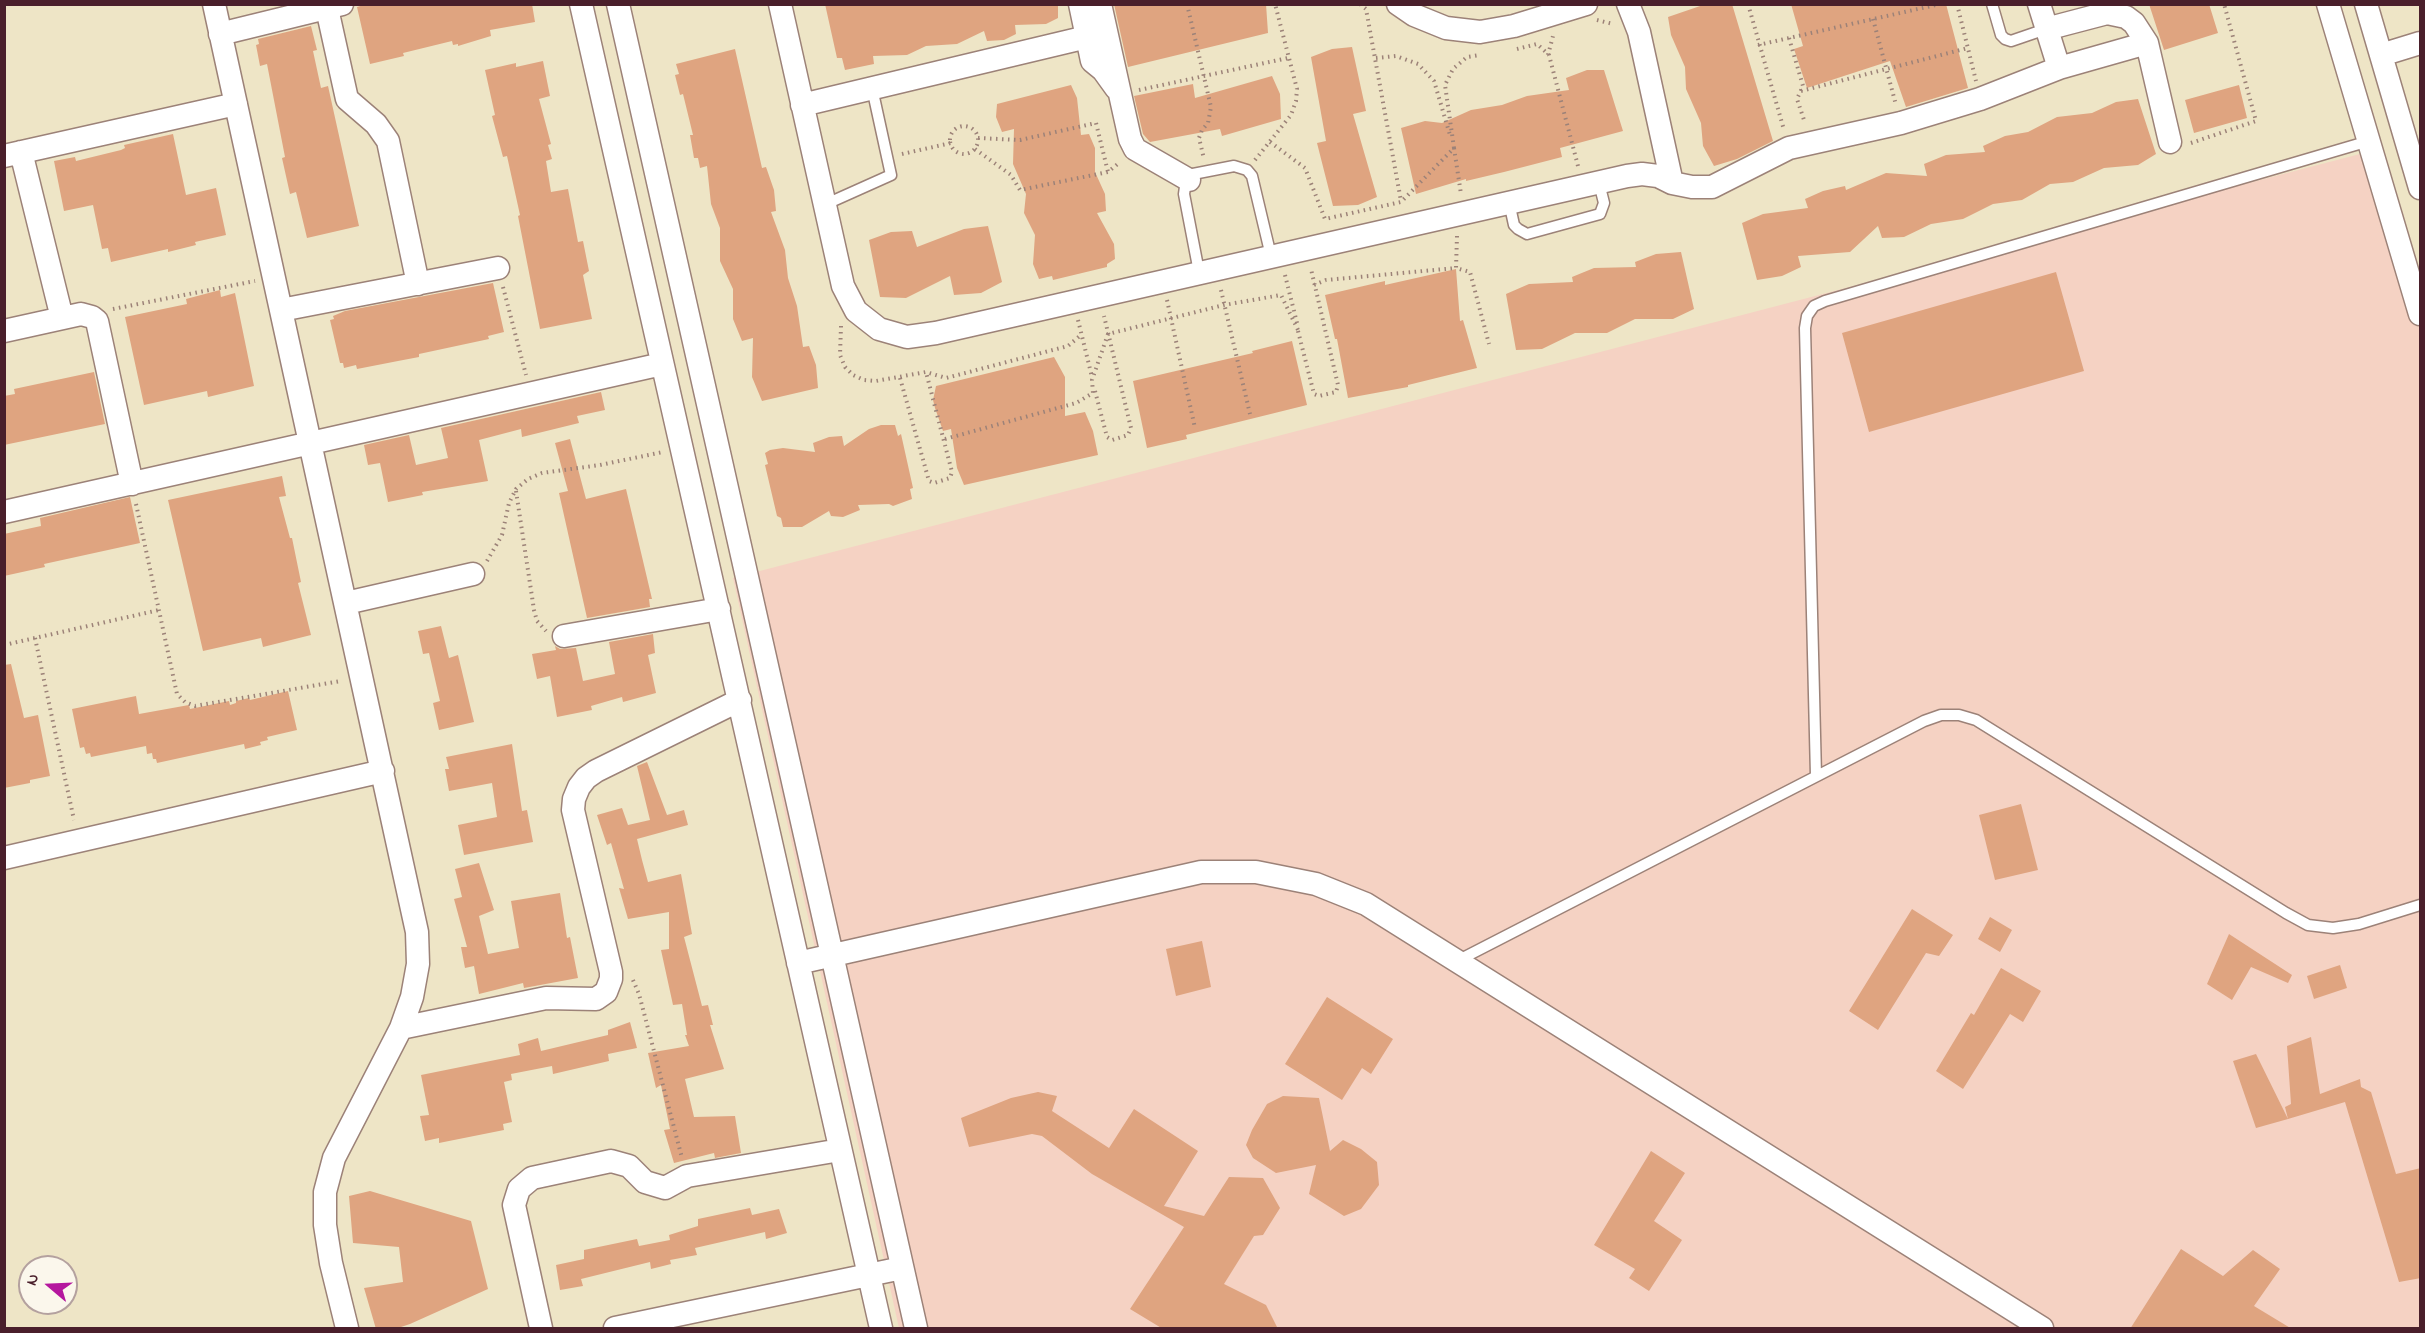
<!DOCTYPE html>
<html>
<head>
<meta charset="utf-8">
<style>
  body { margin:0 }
  #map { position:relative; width:2425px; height:1333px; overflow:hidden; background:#eee5c6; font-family:"Indie Flower",sans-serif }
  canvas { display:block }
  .frame { position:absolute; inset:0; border:6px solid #4a1f2b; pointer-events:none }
  .north { position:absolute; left:18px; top:1255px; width:60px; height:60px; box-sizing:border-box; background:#fbf7ec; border:2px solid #b4a19f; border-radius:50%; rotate:289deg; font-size:16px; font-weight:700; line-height:24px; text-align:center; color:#4a1f2b }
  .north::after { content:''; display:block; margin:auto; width:21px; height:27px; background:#b5179e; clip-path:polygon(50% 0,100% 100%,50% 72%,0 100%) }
</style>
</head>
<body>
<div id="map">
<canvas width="2425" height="1333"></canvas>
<div class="frame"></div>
<div class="north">N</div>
</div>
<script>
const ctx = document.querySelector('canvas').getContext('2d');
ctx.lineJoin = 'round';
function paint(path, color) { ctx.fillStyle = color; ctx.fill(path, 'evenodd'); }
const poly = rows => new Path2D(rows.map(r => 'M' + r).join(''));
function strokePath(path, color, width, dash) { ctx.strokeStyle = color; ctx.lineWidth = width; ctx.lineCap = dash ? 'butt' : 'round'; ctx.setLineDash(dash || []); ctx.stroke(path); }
paint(poly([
  [2383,148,2420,272,2420,1328,899,1328,733,578]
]), '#f5d2c3');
paint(poly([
  [367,4,532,4,535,22,490,30,491,36,458,46,458,44,453,45,452,41,403,53,404,56,370,64,357,7],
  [825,4,1058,4,1058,18,1046,24,1015,25,1016,34,1004,40,987,41,984,31,957,44,926,46,907,55,873,56,874,64,845,70,842,58,837,58],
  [1114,4,1266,4,1268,33,1128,67],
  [1706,4,1732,4,1773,141,1737,159,1714,166,1703,146,1701,123,1686,89,1685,67,1671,35,1668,17],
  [1791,4,1946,4,1968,88,1906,107,1890,61,1807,88,1794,49,1803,46],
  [2149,4,2209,4,2218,33,2164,50],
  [311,26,317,50,313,51,321,88,328,86,359,226,307,238,296,192,290,194,282,158,285,157,267,64,260,66,256,45,259,44,258,39],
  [1352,47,1366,111,1353,114,1377,197,1358,205,1333,206,1317,143,1326,141,1311,57,1332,49],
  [735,49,762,168,766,167,774,190,776,211,771,212,785,250,788,278,797,306,803,347,809,346,816,365,818,388,762,401,752,377,753,338,742,341,733,319,733,289,720,261,720,228,711,204,707,166,700,168,698,158,694,158,690,135,693,135,683,94,680,95,675,75,679,74,676,64],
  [543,61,550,96,539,99,551,144,548,145,552,159,546,161,551,192,568,189,578,242,583,241,589,271,583,275,592,319,540,329,518,216,520,215,507,156,503,157,492,116,495,115,485,70,516,63,516,67],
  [1587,70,1604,70,1623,131,1560,148,1562,157,1504,172,1466,181,1466,179,1416,194,1401,128,1425,121,1442,123,1471,110,1502,105,1527,96,1569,90,1566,78],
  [1272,76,1280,94,1281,119,1222,136,1220,129,1150,142,1143,134,1134,96,1193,84,1195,98],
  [1071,85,1077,98,1081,135,1089,134,1095,148,1095,172,1105,194,1106,211,1097,213,1114,244,1115,259,1107,264,1107,267,1053,280,1052,276,1039,279,1033,264,1035,235,1024,213,1026,194,1013,164,1014,129,1002,132,996,117,997,104],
  [2239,85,2247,118,2194,133,2185,100],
  [2138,99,2156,154,2138,165,2104,168,2073,182,2050,184,2022,200,1993,204,1963,219,1931,224,1904,237,1882,238,1878,226,1850,252,1798,256,1801,267,1782,276,1757,280,1742,223,1763,214,1808,208,1805,199,1823,191,1845,186,1846,190,1886,173,1927,176,1924,164,1946,155,1985,152,1983,146,2005,136,2028,132,2057,117,2092,113,2116,102],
  [173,134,186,195,216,188,226,235,195,242,196,245,168,252,168,249,111,262,108,248,102,249,93,205,64,211,54,161,75,157,76,161,121,150,125,148,124,145],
  [988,226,1002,282,981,293,954,295,950,276,906,298,880,297,869,240,891,232,912,231,917,247,964,229],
  [1681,252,1694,309,1673,319,1635,319,1607,333,1575,333,1542,349,1516,350,1506,294,1529,284,1573,282,1572,277,1594,268,1636,267,1635,262,1656,254],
  [1456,269,1460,321,1463,320,1477,368,1408,385,1408,387,1348,398,1337,339,1335,339,1325,295,1385,281,1385,285],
  [2056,272,2084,371,1869,432,1842,333],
  [493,283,504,332,488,336,489,339,419,354,419,357,398,361,357,369,356,365,344,368,343,363,340,363,330,320,334,319,333,316,345,311],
  [220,290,221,297,235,293,254,386,208,397,207,391,144,405,125,317,187,304,186,299],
  [1292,341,1307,405,1186,435,1187,439,1147,448,1133,381,1253,353,1252,351],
  [1054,357,1065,377,1065,416,1085,412,1093,431,1098,455,964,485,957,468,951,429,943,431,935,408,933,400,936,386],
  [94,372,105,424,4,445,4,396,15,394,14,389],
  [601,392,605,410,577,416,579,423,522,437,521,429,479,440,488,481,422,492,423,495,388,502,380,463,368,465,364,445,409,435,416,465,448,458,441,428],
  [881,425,895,425,898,436,901,434,913,488,910,489,912,499,893,506,889,504,858,505,860,510,843,517,831,516,829,511,802,527,783,527,781,518,777,516,765,465,768,464,765,453,770,450,783,448,815,452,813,443,829,437,842,436,844,446,869,429],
  [570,439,586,499,626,489,652,599,649,599,650,607,587,618,559,493,568,491,555,443],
  [282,476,286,496,279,497,290,538,292,538,301,582,298,583,311,635,263,647,261,638,203,651,168,500],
  [130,497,140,543,44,564,45,567,4,576,4,534,41,526,40,518],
  [441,626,449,658,458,655,474,722,439,730,433,703,440,701,429,653,423,654,418,631],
  [653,634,655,653,648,655,656,693,623,702,622,697,591,706,592,710,557,717,550,676,537,679,532,654,556,650,555,646,560,649,576,648,583,681,615,674,609,642],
  [11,664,24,718,38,715,50,776,30,780,30,783,4,788,4,665],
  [288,691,297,730,267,737,268,740,260,742,261,745,245,749,244,744,157,763,156,759,153,759,152,753,147,754,146,746,91,757,90,753,86,754,84,747,80,748,72,709,136,696,139,714,189,705,190,709,229,701,230,705,236,703,236,701,249,698,250,700],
  [512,744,522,811,527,810,533,842,464,855,458,825,497,817,492,783,449,791,445,769,449,769,446,757],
  [647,762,667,815,684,810,688,825,637,839,642,860,648,882,681,874,692,934,684,937,702,1006,708,1005,713,1025,710,1025,724,1069,685,1079,694,1117,735,1116,741,1153,715,1158,714,1153,674,1163,664,1130,670,1129,661,1085,656,1088,648,1053,689,1046,685,1035,687,1035,682,1004,673,1005,661,950,669,949,669,912,628,919,619,888,624,889,611,843,607,845,597,815,622,808,628,825,650,820,637,766],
  [2021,804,2038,870,1995,880,1979,815],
  [479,863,494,910,479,916,488,954,519,948,511,901,560,893,567,938,570,937,578,978,524,988,523,983,479,994,474,966,465,968,461,947,467,947,454,899,462,897,455,869],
  [1912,909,1953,935,1939,956,1926,953,1878,1030,1849,1011],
  [1990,917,2012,930,2000,952,1978,939],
  [2229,934,2292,975,2288,983,2251,967,2232,1000,2207,984],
  [1202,941,1211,987,1176,996,1166,949],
  [2340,965,2347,988,2314,999,2307,976],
  [2001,968,2041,991,2023,1022,2010,1014,1963,1089,1936,1071,1971,1013,1974,1015],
  [1327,997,1393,1039,1371,1074,1362,1068,1342,1100,1285,1064],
  [630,1022,637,1048,608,1054,609,1061,553,1074,552,1066,511,1074,512,1080,504,1082,512,1122,503,1124,504,1130,439,1143,439,1138,425,1141,420,1116,429,1115,421,1075,520,1055,518,1044,538,1038,541,1051,608,1035,608,1030],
  [2311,1037,2320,1094,2360,1079,2361,1087,2371,1092,2396,1174,2421,1168,2421,1278,2399,1282,2345,1102,2288,1119,2285,1107,2291,1104,2287,1046],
  [2256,1054,2288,1119,2256,1128,2233,1061],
  [1038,1092,1057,1096,1052,1111,1109,1148,1134,1109,1198,1151,1164,1206,1204,1216,1229,1177,1263,1178,1280,1208,1263,1235,1254,1236,1224,1284,1266,1305,1278,1329,1163,1329,1130,1309,1184,1227,1092,1174,1042,1136,1032,1134,969,1147,961,1118,1011,1098],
  [1283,1096,1319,1098,1330,1151,1343,1140,1361,1149,1377,1162,1379,1185,1361,1209,1344,1216,1309,1194,1316,1165,1276,1173,1253,1158,1246,1145,1252,1130,1267,1104],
  [1651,1151,1685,1173,1654,1221,1682,1240,1649,1291,1629,1278,1635,1269,1594,1245],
  [370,1191,471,1221,488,1289,410,1324,395,1329,376,1329,364,1288,403,1282,399,1247,353,1243,349,1196],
  [750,1208,752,1215,779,1209,787,1233,766,1239,765,1232,695,1248,697,1255,670,1260,671,1264,651,1269,650,1262,581,1279,583,1286,560,1290,556,1265,584,1259,584,1250,637,1239,639,1246,670,1240,669,1235,698,1226,698,1219],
  [2181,1249,2223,1276,2253,1250,2280,1269,2254,1306,2292,1329,2130,1329]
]), '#dfa480');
const service = poly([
  [1992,4,2001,35,2005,39,2011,41,2046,29],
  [1509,202,1514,225,1518,229,1527,234,1600,214,1604,203,1599,183],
  [824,205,891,175,872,88],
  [1199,272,1184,194,1185,187,1193,174,1234,166,1247,170,1252,176,1271,256],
  [1816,776,1805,328,1807,316,1814,306,1825,301,2369,141],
  [1457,961,1924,721,1941,715,1959,715,1976,720,2286,913,2308,925,2333,928,2359,924,2420,905]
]);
const minor = poly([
  [214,4,417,932,418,964,412,997,401,1028,334,1158,325,1192,325,1225,331,1263,347,1328],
  [326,4,347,99,376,124,388,141,418,284],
  [581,4,881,1328],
  [618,4,916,1328],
  [780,4,843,286,856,311,879,329,907,337,936,333,1627,176,1642,174,1658,176,1672,183,1692,187,1712,187,1789,148,1901,123,1980,99,2059,68,2147,43],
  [1080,4,1092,61,1103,70,1116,88],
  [1100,4,1130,139,1135,149,1189,180],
  [1398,4,1414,15,1446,28,1480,32,1514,26,1586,4],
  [1628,4,1639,32,1672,183],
  [2039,4,2059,68],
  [2328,4,2420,314],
  [2366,4,2420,188],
  [2046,29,2107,13,2126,17,2134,23,2147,43,2170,142],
  [220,34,342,4],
  [2381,55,2420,43],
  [802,105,1087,37],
  [21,152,62,318],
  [4,156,236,104],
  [281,310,498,268],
  [4,331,81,314,92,317,97,321,132,484],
  [4,512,662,364],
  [346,603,473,574],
  [564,636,719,609],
  [4,858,383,771],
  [798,963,1201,872,1256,872,1316,884,1366,904,2042,1328],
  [401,1028,546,998,596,999,606,992,611,979,611,972,573,810,574,799,579,787,586,778,596,771,740,700],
  [541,1328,514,1205,519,1189,532,1178,611,1161,629,1166,645,1182,665,1188,687,1176,840,1150],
  [615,1328,902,1268]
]);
strokePath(service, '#9c8278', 13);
strokePath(minor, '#9c8278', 25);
strokePath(poly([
  [1187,4,1211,107,1208,123,1202,130,1199,138,1204,159],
  [1360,4,1366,9,1401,201],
  [1748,4,1784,130],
  [1957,4,1976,81],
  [1873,19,1896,105],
  [1597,20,1613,24],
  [1789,38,1803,86,1797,99,1805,123],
  [1758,45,1940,4],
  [1517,49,1537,44,1549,55,1578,166],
  [1548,55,1553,36],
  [1376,58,1396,56,1418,64,1434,81,1450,135],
  [1139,90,1288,58],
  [1801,91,1968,48],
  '950 140a14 14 0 1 1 28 0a14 14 0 1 1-28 0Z',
  [978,138,1020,140,1096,123,1108,172],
  [1270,142,1305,168,1325,219,1401,202,1454,148,1445,85,1453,69,1467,57,1480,55],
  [2191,143,2256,121,2224,4],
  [1454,148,1461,194],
  [975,149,1011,175,1020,190,1108,172,1120,162],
  [902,154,951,143],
  [1255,160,1291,115,1296,101,1297,89,1275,4],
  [1457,236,1456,268,1470,272,1489,344],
  [1285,275,1297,323],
  [1314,285,1326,280,1456,268],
  [503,287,526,375],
  [1221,290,1250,414],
  [1167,300,1195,428],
  [113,309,255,281],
  [1078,320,1092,377],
  [841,326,840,355,845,367,853,375,864,380,876,381,926,372,946,378,1068,346,1082,334],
  [1298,331,1314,394,1319,396,1336,392,1338,385,1311,269],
  [900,378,929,481,934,483,950,478,952,472,926,372],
  [1095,391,1107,437,1112,440,1128,435,1131,428,1104,316],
  [945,439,1076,403,1093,393,1092,380,1108,334,1224,305,1281,295,1298,330],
  [516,491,534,610,537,621,546,631],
  [136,504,177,694,185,702,195,706,341,681],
  [487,561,502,535,509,503,516,489,528,479,542,473,600,465,663,452],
  [35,638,74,820],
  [4,645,159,610],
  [633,980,639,994,682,1158]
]), '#9c8278', 4, [1.5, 4.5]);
strokePath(service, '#fff', 10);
strokePath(minor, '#fff', 22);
</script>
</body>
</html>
